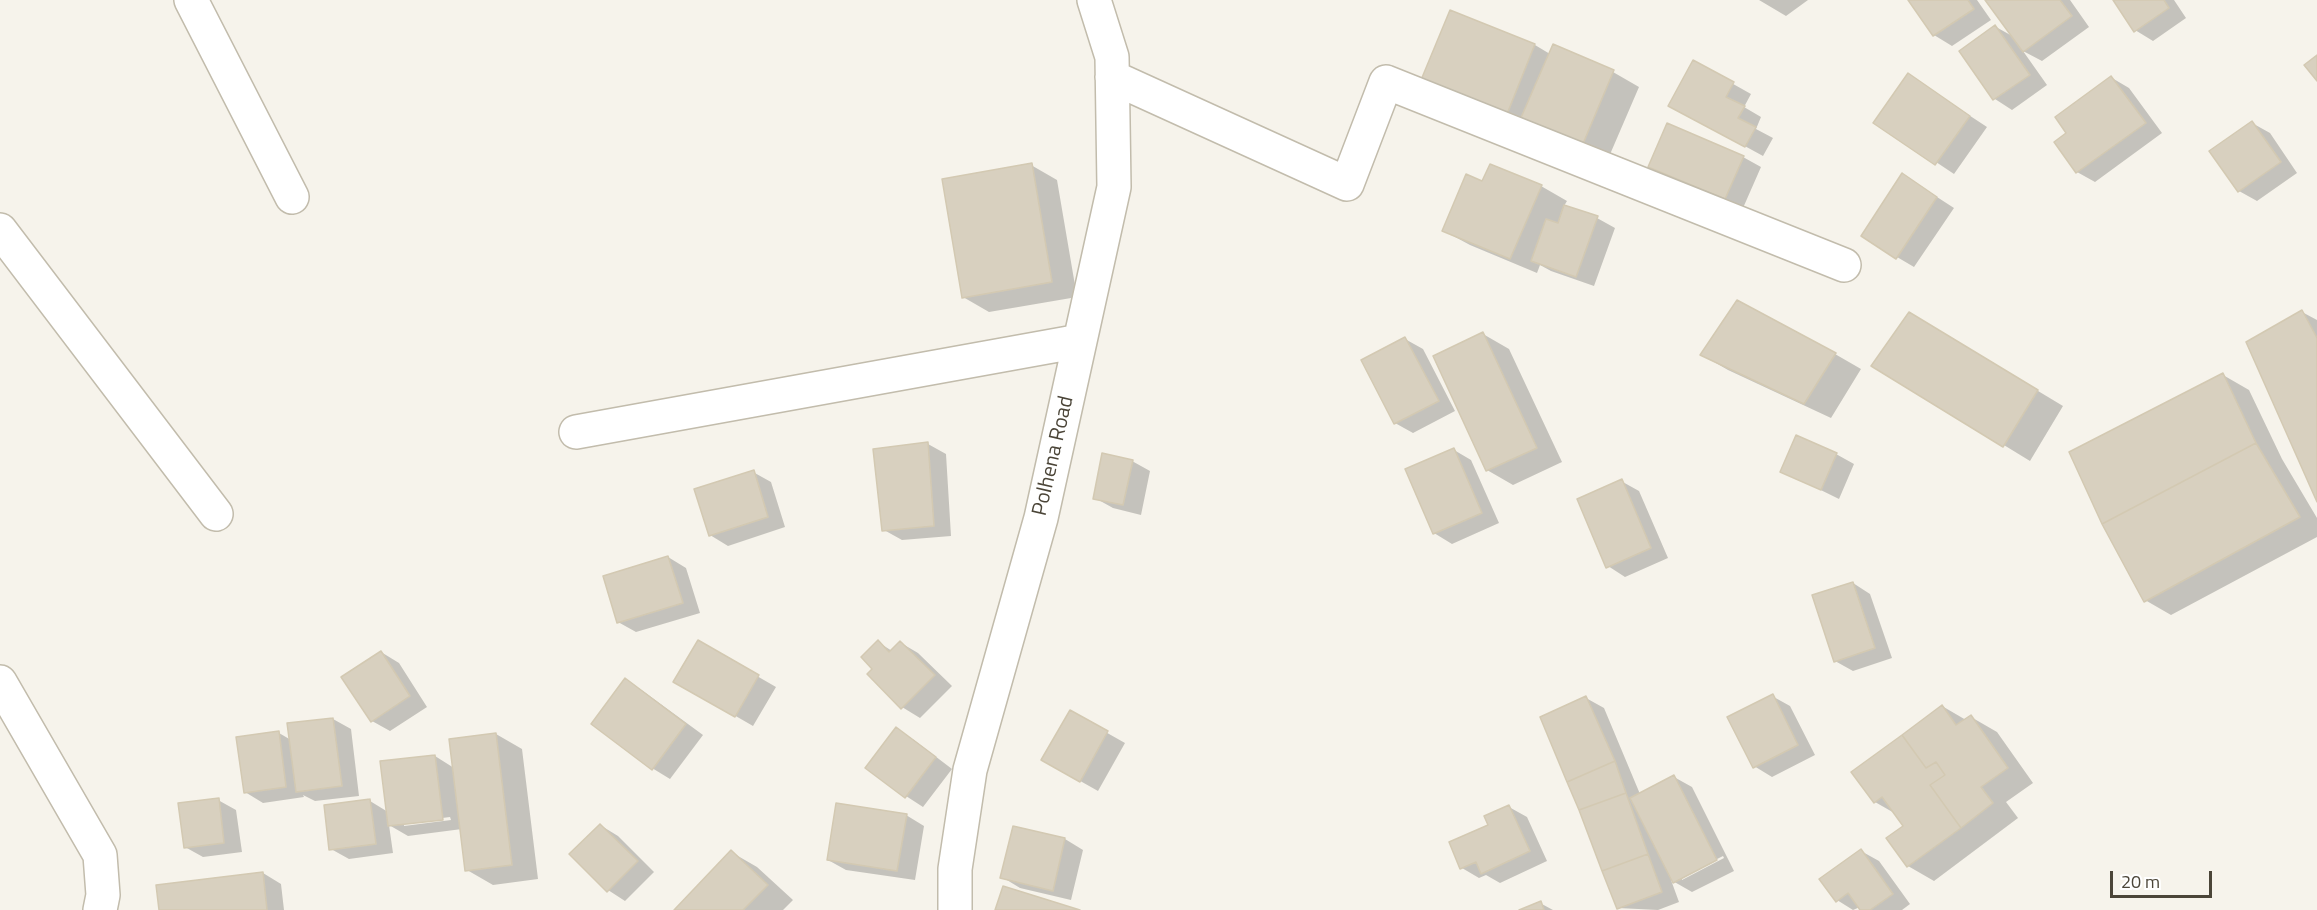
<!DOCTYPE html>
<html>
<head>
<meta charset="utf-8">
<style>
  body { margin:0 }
  #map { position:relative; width:2317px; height:910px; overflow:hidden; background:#f6f3eb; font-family:"Titillium Web",sans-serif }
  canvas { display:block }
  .scale { position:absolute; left:2110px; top:871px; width:102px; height:27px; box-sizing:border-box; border:3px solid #4b4538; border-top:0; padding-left:8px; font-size:18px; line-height:21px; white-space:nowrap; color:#4b4538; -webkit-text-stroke:4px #fff; paint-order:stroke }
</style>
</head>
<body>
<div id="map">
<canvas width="2317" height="910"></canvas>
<div class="scale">20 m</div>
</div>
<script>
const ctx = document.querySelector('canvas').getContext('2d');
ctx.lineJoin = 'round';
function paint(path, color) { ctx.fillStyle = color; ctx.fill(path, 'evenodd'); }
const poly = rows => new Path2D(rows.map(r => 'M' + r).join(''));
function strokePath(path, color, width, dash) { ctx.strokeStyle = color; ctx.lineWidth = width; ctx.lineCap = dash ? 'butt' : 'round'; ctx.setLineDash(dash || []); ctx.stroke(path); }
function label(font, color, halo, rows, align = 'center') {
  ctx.font = font + ' "Titillium Web",sans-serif'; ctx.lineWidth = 6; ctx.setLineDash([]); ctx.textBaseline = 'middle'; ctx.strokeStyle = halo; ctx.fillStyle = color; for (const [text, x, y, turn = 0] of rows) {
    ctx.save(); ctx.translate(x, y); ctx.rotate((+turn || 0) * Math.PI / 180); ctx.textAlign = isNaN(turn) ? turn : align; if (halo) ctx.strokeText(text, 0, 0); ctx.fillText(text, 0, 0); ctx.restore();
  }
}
paint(poly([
  [1759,0,1808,0,1786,16],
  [1910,0,1977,0,1991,20,1952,46,1934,35],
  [1986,0,2070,0,2089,27,2042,61,2023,51,2047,85,2012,110,1995,99,1961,51,1996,27,2014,37],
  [2115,0,2174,0,2186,18,2153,41,2135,30],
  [1451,12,1535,45,1550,54,1553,46,1613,72,1639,87,1608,159,1449,94],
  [1694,62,1751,94,1744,107,1761,117,1756,129,1773,138,1763,156,1688,115],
  [1908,75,1987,127,1954,174,1876,122],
  [2112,78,2129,88,2162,133,2095,182,2077,172],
  [2252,123,2270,133,2297,173,2257,201,2239,191],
  [1743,157,1761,167,1743,208,1668,177,1650,167],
  [1031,165,1057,180,1077,297,989,312,963,297],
  [1483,183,1541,186,1567,201,1564,206,1597,218,1615,228,1594,286,1551,271,1540,265,1537,273,1470,245,1444,231],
  [1920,186,1954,208,1914,267,1897,257],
  [2302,312,2317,320,2317,498],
  [1935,329,2063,406,2030,461,1873,365],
  [1483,334,1509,349,1562,462,1513,485,1487,470],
  [1405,339,1423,349,1455,411,1413,433,1395,423],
  [1835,354,1861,369,1831,418,1728,370,1702,355],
  [2223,375,2249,390,2282,459,2317,518,2317,537,2171,615,2145,600],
  [928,444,946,454,951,536,902,540,884,530],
  [1454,450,1471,460,1499,523,1452,544,1434,533,1407,470],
  [1836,454,1854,464,1839,499,1782,471],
  [1132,461,1150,471,1141,515,1113,508,1095,498],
  [753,472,771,482,785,527,728,546,710,535],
  [1621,481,1639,491,1668,558,1625,577,1608,566],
  [668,557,686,568,700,613,636,632,618,622],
  [1853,583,1870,594,1892,658,1853,671,1835,661],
  [698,642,776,687,753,726,675,681],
  [878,642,892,651,901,643,918,653,952,686,920,718,902,707,874,669],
  [381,652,399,663,427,707,390,731,372,721],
  [626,680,643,691,703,735,670,779,652,768],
  [1772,696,1790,706,1815,755,1772,777,1754,766],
  [1586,698,1604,708,1640,794,1674,777,1692,787,1734,871,1692,892,1671,880,1679,902,1658,910,1618,908],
  [1723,856,1724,858,1682,880,1682,877],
  [1942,706,1966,720,1971,717,1997,732,2033,783,2006,802,2018,818,1934,881,1908,866,1905,826,1896,814,1875,802],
  [1070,712,1125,743,1098,791,1043,760],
  [333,719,351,729,359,796,315,801,303,795,304,797,263,803,245,792,279,733,291,740],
  [896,729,914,740,952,769,923,807,906,796],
  [496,734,522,749,538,879,493,885,467,870,462,829,408,836,389,825,393,853,349,859,331,849,370,801,388,812,435,756,454,768],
  [450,817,451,820,404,826,404,823],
  [218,800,236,810,242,852,203,857,185,847],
  [1509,807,1527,817,1547,861,1500,883,1486,875,1479,878,1462,868,1490,826],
  [906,815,924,826,915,880,846,870,828,860],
  [600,825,618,836,654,872,625,901,608,890],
  [1014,828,1065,839,1083,850,1071,900,1020,888,1002,877],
  [1861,851,1879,861,1910,904,1902,910,1862,910,1860,907,1853,910,1837,900],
  [731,852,757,867,793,900,783,910,676,910],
  [263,873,281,884,284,910,161,910],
  [1540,903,1553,910,1523,910]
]), '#0003');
const building = poly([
  [1908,0,1968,0,1974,9,1933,36,1908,0],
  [1985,0,2060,0,2072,16,2023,52,1985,0],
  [2113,0,2164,0,2169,8,2134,32,2113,0],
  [1450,10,1535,44,1507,114,1421,80,1450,10],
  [1995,25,2030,75,1993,100,1959,51,1995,25],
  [1553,44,1614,70,1582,146,1520,120,1553,44],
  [2317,55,2317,81,2304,65,2317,55],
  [1693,60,1734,82,1726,97,1745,106,1738,118,1756,127,1745,147,1668,106,1693,60],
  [1908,73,1970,116,1935,165,1873,123,1908,73],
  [2111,76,2146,123,2076,173,2054,142,2066,133,2055,117,2111,76],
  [2252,121,2281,162,2238,192,2209,151,2252,121],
  [1667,123,1744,156,1725,199,1648,167,1667,123],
  [1032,163,1052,282,962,298,942,179,1032,163],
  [1490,164,1542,185,1510,259,1442,231,1466,174,1482,181,1490,164],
  [1902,173,1937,197,1896,259,1861,236,1902,173],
  [1564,205,1598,216,1576,277,1531,261,1546,219,1558,223,1564,205],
  [1737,300,1836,353,1804,404,1700,355,1737,300],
  [2302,310,2317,338,2317,502,2246,342,2302,310],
  [1909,312,2038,390,2003,447,1871,366,1909,312],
  [1483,332,1537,448,1486,471,1433,356,1483,332],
  [1405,337,1439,401,1394,424,1361,360,1405,337],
  [2223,373,2256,443,2102,524,2069,452,2223,373],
  [1796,435,1837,453,1821,490,1780,472,1796,435],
  [928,442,934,526,882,531,873,449,928,442],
  [2256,443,2300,517,2144,602,2102,524,2256,443],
  [1454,448,1482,513,1433,534,1405,469,1454,448],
  [1102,453,1133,460,1123,505,1093,499,1102,453],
  [754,470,768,517,709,536,694,489,754,470],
  [1622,479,1651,548,1606,568,1577,499,1622,479],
  [668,556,683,603,617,623,603,576,668,556],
  [1853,582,1875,648,1834,662,1812,595,1853,582],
  [698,640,759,675,735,717,673,682,698,640],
  [878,640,889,652,900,641,935,675,901,709,867,674,872,669,861,657,878,640],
  [381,651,410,696,371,722,341,677,381,651],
  [625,678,686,724,652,770,591,724,625,678],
  [1773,694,1798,745,1753,768,1727,717,1773,694],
  [1586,696,1615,761,1567,782,1540,717,1586,696],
  [1942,705,1956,725,1971,715,2008,768,1981,787,1993,803,1961,828,1930,785,1945,775,1936,762,1926,768,1902,735,1942,705],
  [1070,710,1108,731,1080,782,1041,760,1070,710],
  [333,718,342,786,296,792,287,723,333,718],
  [896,727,936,757,905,798,865,768,896,727],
  [279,731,286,787,244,793,236,737,279,731],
  [496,733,512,865,465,871,449,739,496,733],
  [1902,735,1926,768,1936,762,1945,775,1930,785,1961,828,1907,867,1886,838,1903,826,1882,797,1874,803,1851,772,1902,735],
  [435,755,443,820,388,826,380,761,435,755],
  [1615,761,1626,793,1579,810,1567,782,1615,761],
  [1674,775,1717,860,1673,883,1630,798,1674,775],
  [1626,793,1648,854,1602,871,1579,810,1626,793],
  [219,798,224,843,184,848,178,803,219,798],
  [370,799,376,844,329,850,324,805,370,799],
  [836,803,907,814,897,871,827,860,836,803],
  [1509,805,1530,851,1481,874,1476,862,1460,869,1449,842,1488,825,1484,816,1509,805],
  [600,824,638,861,607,892,569,854,600,824],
  [1013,826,1065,838,1053,891,1000,878,1013,826],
  [1861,849,1893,894,1870,910,1860,910,1848,893,1836,902,1819,879,1861,849],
  [731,850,768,885,743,910,674,910,731,850],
  [1648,854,1662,892,1617,909,1602,871,1648,854],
  [263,872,267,910,159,910,156,885,263,872],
  [1003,886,1080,910,995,910,1003,886],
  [1541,901,1544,910,1519,910,1541,901]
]);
paint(building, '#d8d0bf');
strokePath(building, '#d3c9b2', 1.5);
const minor = poly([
  [191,0,292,197],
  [1112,77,1347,184,1386,82,1844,265],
  [0,230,216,514],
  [576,432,1080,341],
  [0,682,100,855,103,895,100,910],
  [955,910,955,869,970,770,1041,518,1114,187,1112,57,1094,0]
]);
strokePath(minor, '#c2bcac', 36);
strokePath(minor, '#fff', 33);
label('21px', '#4b4538', '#fff', [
  ["Polhena Road",1054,456,-77]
]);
</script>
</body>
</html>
